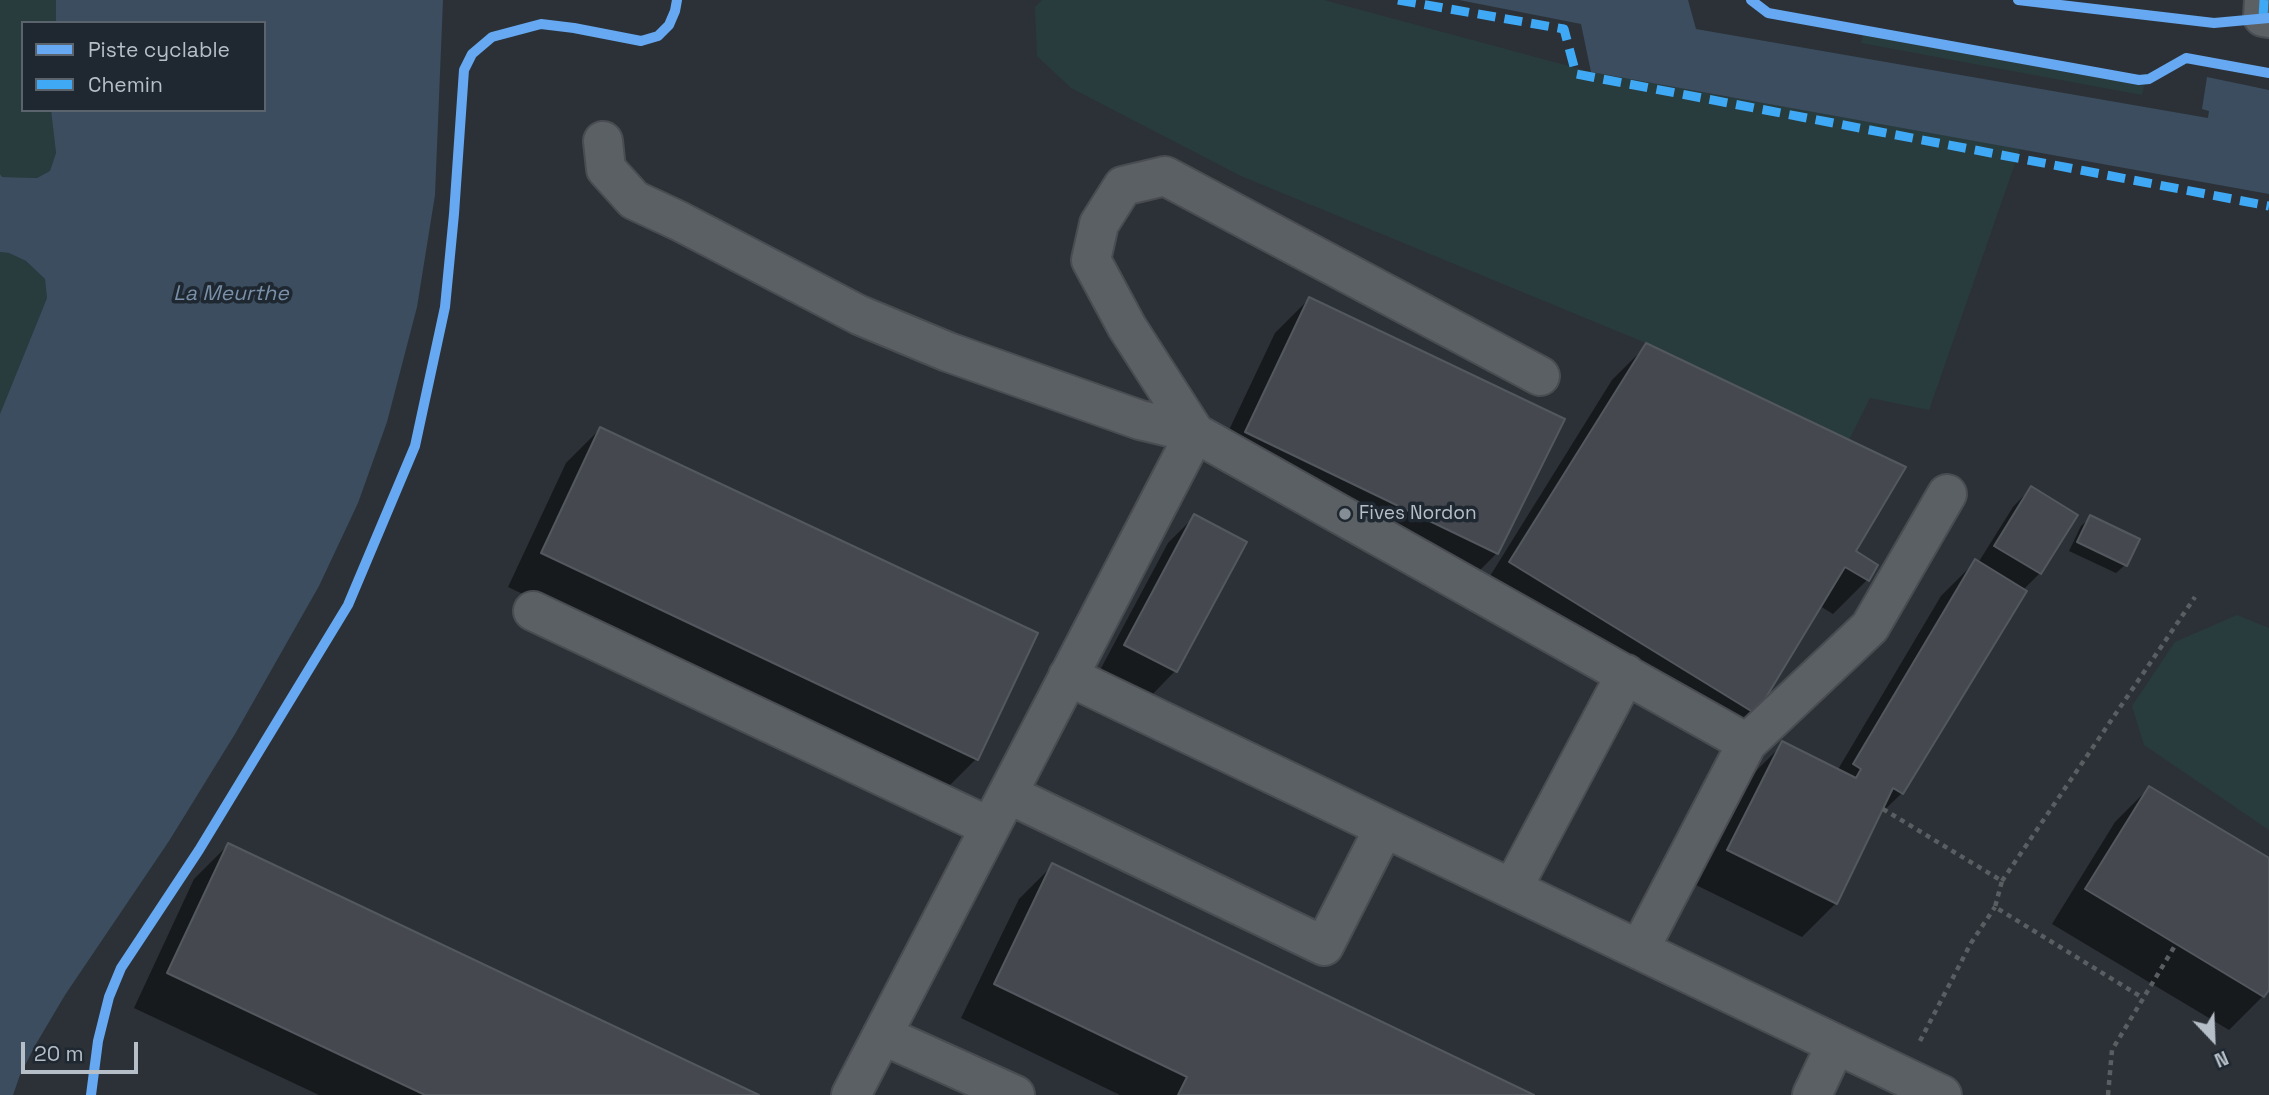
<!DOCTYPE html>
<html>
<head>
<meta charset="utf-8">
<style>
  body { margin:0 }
  #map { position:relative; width:2269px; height:1095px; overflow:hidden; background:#2b3137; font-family:"Space Grotesk",sans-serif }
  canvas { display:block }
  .legend { position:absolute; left:21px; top:21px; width:245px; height:91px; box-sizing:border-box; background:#1f2831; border:2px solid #5b646d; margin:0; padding:9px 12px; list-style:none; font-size:21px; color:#b6bec7 }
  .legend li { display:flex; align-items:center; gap:14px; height:35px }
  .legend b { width:35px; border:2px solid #5b646d }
  .north { position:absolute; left:2178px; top:1004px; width:70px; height:70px; -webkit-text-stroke:5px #1f2831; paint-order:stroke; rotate:157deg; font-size:19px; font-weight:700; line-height:28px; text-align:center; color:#b6bec7 }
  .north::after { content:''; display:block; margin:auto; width:24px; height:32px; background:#b6bec7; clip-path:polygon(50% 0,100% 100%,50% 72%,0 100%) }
  .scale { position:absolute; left:21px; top:1042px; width:117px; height:32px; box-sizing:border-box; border:4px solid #b6bec7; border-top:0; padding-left:9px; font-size:21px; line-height:24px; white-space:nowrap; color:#b6bec7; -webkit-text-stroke:5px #1f2831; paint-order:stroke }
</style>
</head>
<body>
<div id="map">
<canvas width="2269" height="1095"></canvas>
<ul class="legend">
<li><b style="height:9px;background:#66a8f1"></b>Piste cyclable</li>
<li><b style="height:9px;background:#3fa9f5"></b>Chemin</li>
</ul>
<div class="north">N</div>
<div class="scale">20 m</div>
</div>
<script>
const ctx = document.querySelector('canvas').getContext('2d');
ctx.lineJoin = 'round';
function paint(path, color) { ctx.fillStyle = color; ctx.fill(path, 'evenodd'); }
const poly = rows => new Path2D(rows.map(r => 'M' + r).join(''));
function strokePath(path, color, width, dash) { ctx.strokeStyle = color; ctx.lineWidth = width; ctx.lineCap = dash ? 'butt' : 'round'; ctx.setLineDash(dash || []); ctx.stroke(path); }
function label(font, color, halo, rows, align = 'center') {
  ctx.font = font + ' "Space Grotesk",sans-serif'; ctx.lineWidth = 7; ctx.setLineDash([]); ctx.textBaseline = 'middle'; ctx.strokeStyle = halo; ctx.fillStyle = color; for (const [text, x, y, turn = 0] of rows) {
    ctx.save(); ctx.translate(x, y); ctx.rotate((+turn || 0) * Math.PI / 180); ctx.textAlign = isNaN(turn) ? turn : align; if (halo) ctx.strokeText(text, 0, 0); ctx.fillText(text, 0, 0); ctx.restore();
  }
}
paint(poly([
  [0,0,56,0,56,23,23,23,23,110,51,110,56,153,50,172,37,178,2,177,0,174],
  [1042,0,1324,0,1591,72,2020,149,1929,410,1870,398,1849,440,1646,343,1241,176,1071,88,1037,56,1035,7],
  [1863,35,2144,86,2142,95,1861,43],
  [0,252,9,253,26,261,45,279,47,298,0,414],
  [2237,615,2269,628,2269,830,2144,745,2132,706,2175,642]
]), '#293c3d');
paint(poly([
  [56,0,443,0,435,195,417,307,387,422,358,503,319,586,235,734,169,841,65,995,36,1044,20,1075,13,1095,0,1095,0,414,47,298,45,279,26,261,9,253,0,252,0,174,2,177,37,178,50,171,56,153,51,110,264,110,264,23,56,23],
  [1459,0,1688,0,1696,29,2208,118,2209,111,2202,109,2207,77,2269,90,2269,194,1591,72,1581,24]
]), '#3b4d5f');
paint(poly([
  [1309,299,1497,553,1463,587,1212,466,1275,333],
  [1646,346,1867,580,1833,614,1820,606,1755,712,1721,746,1477,597,1612,380],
  [600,429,976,759,942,793,508,587,566,463],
  [2031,488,2075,516,2040,573,2022,591,1902,793,1876,818,1836,903,1802,937,1694,884,1749,778,1783,744,1837,771,1941,596,1975,562,1978,563,2013,507],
  [1195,516,1244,542,1175,671,1149,698,1099,672,1168,543],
  [2090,518,2125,565,2116,573,2069,551,2081,526],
  [2149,788,2269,860,2269,986,2263,996,2229,1030,2052,924,2115,822],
  [228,845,755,1095,319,1095,134,1008,194,879],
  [1053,865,1530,1095,1120,1095,961,1018,1019,899]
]), '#0007');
const building = poly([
  [1309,297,1565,419,1498,554,1245,432,1309,297],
  [1646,343,1906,467,1856,551,1878,565,1869,581,1845,567,1756,714,1509,562,1646,343],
  [600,427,1038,633,978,760,541,553,600,427],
  [2031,486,2078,515,2041,574,1994,546,2031,486],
  [1194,514,1247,542,1177,672,1124,645,1194,514],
  [2090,515,2140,539,2127,566,2077,542,2090,515],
  [1975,559,2027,591,1903,794,1893,788,1837,904,1727,850,1782,741,1856,778,1861,769,1853,764,1975,559],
  [2149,786,2269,858,2269,990,2264,997,2085,889,2149,786],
  [228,843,759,1095,425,1095,167,973,228,843],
  [1052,863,1534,1095,1178,1095,1187,1077,994,984,1052,863]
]);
paint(building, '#45494f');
strokePath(building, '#53585f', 2);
const minor = poly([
  [2264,0,2263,17,2269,18],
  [603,141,606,169,634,200,679,221,859,315,948,352,1140,420,1195,433],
  [1195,433,1127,327,1091,260,1099,224,1123,186,1165,176,1540,376],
  [533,611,990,827],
  [1068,676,1942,1095],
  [1008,794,1324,946,1384,828],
  [1512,889,1626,674],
  [1639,950,1747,743,1870,627,1947,494],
  [882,1035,1015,1095],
  [851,1095,1195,433,1747,743],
  [1812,1095,1836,1044]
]);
strokePath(minor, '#494d52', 42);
strokePath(poly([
  [1883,809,2002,881,1995,907,2143,998],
  [2002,881,2195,597],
  [1920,1041,1971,943,1995,907],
  [2108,1095,2112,1050,2176,944]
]), '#595e62', 4.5, [5, 5]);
strokePath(minor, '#5b6065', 38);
strokePath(poly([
  [1398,0,1564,29,1576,74,2269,206],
  [2263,17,2264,0]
]), '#3fa9f5', 9, [18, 9]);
strokePath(poly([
  [1751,0,1768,13,2139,80,2149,79,2186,58,2269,73],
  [2018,0,2214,23,2269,18],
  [91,1095,98,1041,109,997,121,968,199,850,348,605,415,446,445,307,454,214,464,70,472,54,492,37,541,24,574,28,641,41,658,36,669,25,675,11,677,0]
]), '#66a8f1', 10);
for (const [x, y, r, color] of [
  [1345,514,7,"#858d95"]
]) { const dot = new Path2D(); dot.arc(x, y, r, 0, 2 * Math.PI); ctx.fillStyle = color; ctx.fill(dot); strokePath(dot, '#1f2831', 2.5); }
label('19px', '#b6bec7', '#1f2831', [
  ["Fives Nordon",1359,514]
], 'left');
label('italic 21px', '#7990a8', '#1f2831', [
  ["La Meurthe",231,294]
]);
</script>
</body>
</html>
